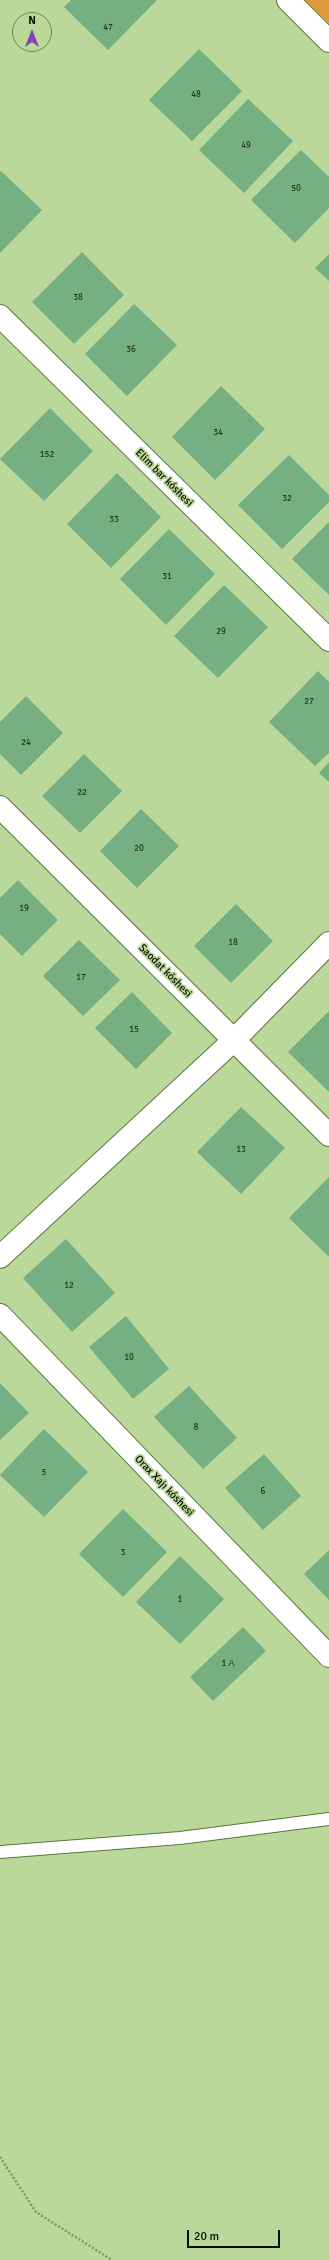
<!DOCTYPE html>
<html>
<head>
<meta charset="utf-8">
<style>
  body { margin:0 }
  #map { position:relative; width:329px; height:2260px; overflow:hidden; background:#b9d89a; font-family:Signika,sans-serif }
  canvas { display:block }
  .north { position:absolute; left:12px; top:12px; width:40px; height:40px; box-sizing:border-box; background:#b9d89a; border:1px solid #72885c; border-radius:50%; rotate:0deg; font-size:11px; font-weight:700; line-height:16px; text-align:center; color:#071000 }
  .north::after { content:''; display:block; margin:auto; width:14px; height:18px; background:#8842b5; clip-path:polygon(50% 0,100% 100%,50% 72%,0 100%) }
  .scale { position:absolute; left:187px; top:2230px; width:93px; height:18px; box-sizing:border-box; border:2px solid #071000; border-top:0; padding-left:5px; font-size:12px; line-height:14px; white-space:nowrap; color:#071000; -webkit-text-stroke:3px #b9d89a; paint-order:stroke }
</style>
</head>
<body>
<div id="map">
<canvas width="329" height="2260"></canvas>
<div class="north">N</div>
<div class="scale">20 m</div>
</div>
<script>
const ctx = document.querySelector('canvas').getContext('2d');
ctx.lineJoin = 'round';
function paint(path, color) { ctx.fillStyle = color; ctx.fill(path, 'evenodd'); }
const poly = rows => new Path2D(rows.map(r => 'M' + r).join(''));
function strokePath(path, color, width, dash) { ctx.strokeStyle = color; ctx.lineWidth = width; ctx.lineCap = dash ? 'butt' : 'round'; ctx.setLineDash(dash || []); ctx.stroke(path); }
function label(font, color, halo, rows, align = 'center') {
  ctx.font = font + ' Signika,sans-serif'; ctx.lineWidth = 3.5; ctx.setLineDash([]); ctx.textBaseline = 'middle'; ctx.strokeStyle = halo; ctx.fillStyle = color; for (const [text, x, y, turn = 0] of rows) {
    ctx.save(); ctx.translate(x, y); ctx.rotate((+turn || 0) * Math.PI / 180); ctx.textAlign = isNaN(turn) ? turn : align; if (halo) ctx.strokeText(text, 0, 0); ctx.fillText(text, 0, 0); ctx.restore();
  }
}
paint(poly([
  [305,0,329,0,329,23]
]), '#df983a');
paint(poly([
  [71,0,157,0,108,50,64,7],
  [199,49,242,91,192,141,149,100],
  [248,99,293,141,244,193,199,150],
  [301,150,329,177,329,208,295,243,251,200],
  [1,171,42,210,0,253,0,172],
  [82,252,124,295,74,344,32,302],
  [329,254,329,281,315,268],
  [134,304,177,345,127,396,85,354],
  [221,386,265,429,215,480,172,437],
  [50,408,93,451,44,501,0,459],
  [289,455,329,495,329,502,282,549,238,505],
  [117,473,161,517,111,568,67,524],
  [329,522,329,595,292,559],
  [169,529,215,574,166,625,120,579],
  [224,585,268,627,218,678,174,636],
  [318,671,329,682,329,753,315,766,269,722],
  [26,696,63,733,21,775,0,754,0,722],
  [84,754,122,791,80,833,42,796],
  [329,762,329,782,319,773],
  [141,809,179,846,137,888,100,851],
  [18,880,58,920,22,956,0,934,0,898],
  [236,904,273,941,231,983,194,946],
  [79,940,120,980,83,1016,43,976],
  [132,992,172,1033,136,1069,95,1028],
  [329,1011,329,1092,288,1052],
  [241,1107,285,1148,241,1194,197,1152],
  [329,1177,329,1257,289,1218],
  [66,1239,115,1293,72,1332,23,1278],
  [126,1316,169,1369,133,1399,89,1347],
  [0,1383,29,1413,0,1440],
  [189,1386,237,1438,203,1469,154,1417],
  [44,1429,88,1472,44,1517,0,1475],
  [264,1454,301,1496,263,1530,225,1488],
  [123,1509,167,1552,123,1597,79,1554],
  [329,1550,329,1600,304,1574],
  [180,1556,224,1599,180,1644,136,1602],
  [243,1627,266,1651,213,1701,190,1677]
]), '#76af81');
const lane = poly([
  [0,1852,180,1838,329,1819]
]);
const street = poly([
  [288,0,329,41],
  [0,316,329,640],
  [0,807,329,1135],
  [0,1257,234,1040,329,943],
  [0,1315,329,1656]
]);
strokePath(lane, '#5a763c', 14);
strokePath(street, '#5a763c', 24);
strokePath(poly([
  [0,2157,36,2212,112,2260]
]), '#7f9768', 2.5, [2, 2]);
strokePath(lane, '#fff', 12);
strokePath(street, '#fff', 22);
label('9px', '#233820', null, [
  ["47",108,28],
  ["48",196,95],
  ["49",246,146],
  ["50",296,189],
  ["38",78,298],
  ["36",131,350],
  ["34",218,433],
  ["152",47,455],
  ["32",287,499],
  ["33",114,520],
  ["31",167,577],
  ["29",221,632],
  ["27",309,702],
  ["24",26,743],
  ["22",82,793],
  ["20",139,849],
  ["19",24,909],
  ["18",233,943],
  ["17",81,978],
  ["15",134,1030],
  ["13",241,1150],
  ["12",69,1286],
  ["10",129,1358],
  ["8",196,1428],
  ["5",44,1473],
  ["6",263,1492],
  ["3",123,1553],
  ["1",180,1600],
  ["1 А",228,1664]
]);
label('11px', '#071000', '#b9d89a', [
  ["Elim bar kóshesi",164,478,45],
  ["Saodat kóshesi",165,971,45],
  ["Orax Xajı kóshesi",164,1486,46]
]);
</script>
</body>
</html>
